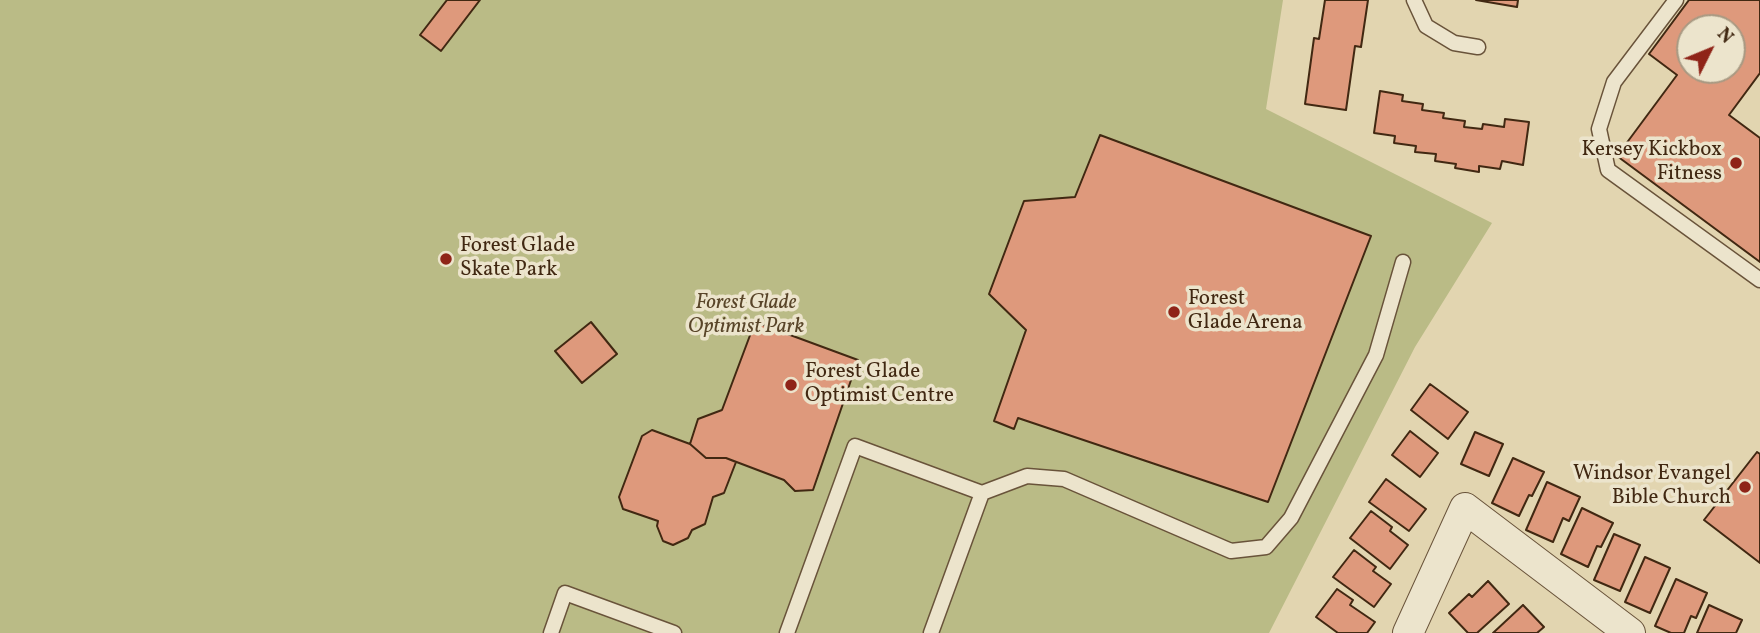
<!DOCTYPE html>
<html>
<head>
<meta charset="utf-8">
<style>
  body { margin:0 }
  #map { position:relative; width:1760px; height:633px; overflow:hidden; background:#e2d5b0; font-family:Vollkorn,serif }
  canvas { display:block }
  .north { position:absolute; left:1676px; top:14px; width:70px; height:70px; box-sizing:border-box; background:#ece4cc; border:2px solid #a89982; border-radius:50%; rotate:47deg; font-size:19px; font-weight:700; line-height:28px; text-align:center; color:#412812 }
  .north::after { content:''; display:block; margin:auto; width:24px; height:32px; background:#8f2418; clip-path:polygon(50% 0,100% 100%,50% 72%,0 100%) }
</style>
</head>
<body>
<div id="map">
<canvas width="1760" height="633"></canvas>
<div class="north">N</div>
</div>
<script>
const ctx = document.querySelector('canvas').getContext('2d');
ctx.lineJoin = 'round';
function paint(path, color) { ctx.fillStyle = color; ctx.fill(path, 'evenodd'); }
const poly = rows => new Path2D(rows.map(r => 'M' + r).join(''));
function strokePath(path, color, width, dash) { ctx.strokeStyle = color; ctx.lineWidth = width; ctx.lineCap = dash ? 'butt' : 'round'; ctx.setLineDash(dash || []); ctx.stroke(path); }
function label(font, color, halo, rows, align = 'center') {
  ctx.font = font + ' Vollkorn,serif'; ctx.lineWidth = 7; ctx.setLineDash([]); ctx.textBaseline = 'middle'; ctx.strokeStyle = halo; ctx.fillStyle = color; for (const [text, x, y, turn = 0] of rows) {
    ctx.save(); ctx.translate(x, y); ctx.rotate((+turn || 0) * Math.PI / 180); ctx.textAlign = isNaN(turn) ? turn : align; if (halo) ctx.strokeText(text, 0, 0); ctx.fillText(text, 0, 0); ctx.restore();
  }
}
paint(poly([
  [0,0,1283,0,1266,109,1492,223,1415,347,1269,633,0,633]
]), '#babb86');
const building = poly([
  [447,0,480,0,441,51,420,35,447,0],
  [1325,0,1368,0,1361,47,1355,46,1346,110,1305,104,1314,38,1319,39,1325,0],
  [1476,0,1518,0,1517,7,1476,0],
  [1689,0,1760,0,1760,73,1729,115,1760,138,1760,262,1617,156,1677,75,1649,54,1689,0],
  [1690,28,1732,28,1732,70,1690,70,1690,28],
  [1380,91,1403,95,1402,101,1423,104,1422,110,1444,113,1443,118,1465,121,1464,127,1482,129,1483,124,1504,127,1505,119,1529,122,1523,165,1502,161,1500,169,1479,166,1479,172,1455,168,1456,164,1435,161,1436,154,1415,152,1416,146,1394,143,1395,136,1374,133,1380,91],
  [1100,135,1371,236,1268,502,1018,418,1014,429,994,421,1026,330,989,294,1024,201,1075,197,1100,135],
  [591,322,617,354,582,383,555,351,591,322],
  [755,322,858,360,813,490,795,491,784,480,726,458,706,458,690,444,698,419,722,410,755,322],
  [1430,384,1468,412,1448,439,1411,410,1430,384],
  [652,430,690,444,706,458,726,458,736,462,724,493,713,497,705,524,692,530,688,538,673,545,663,541,657,526,658,521,623,509,619,497,642,436,652,430],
  [1410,431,1438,453,1420,477,1392,455,1410,431],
  [1475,432,1503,444,1489,476,1461,464,1475,432],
  [1757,452,1760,454,1760,563,1704,520,1757,452],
  [1513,458,1544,472,1532,496,1529,495,1519,516,1492,503,1513,458],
  [1386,479,1426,509,1409,531,1369,502,1386,479],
  [1547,482,1580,497,1569,521,1563,518,1553,542,1526,530,1547,482],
  [1582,508,1613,523,1601,547,1597,546,1588,567,1561,554,1582,508],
  [1371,511,1392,527,1390,531,1408,545,1390,569,1350,538,1371,511],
  [1614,534,1640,545,1620,591,1594,580,1614,534],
  [1354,550,1376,567,1373,571,1391,584,1374,607,1333,577,1354,550],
  [1645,557,1670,568,1650,613,1625,602,1645,557],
  [1676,579,1707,593,1696,618,1691,616,1684,633,1671,633,1655,626,1676,579],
  [1488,581,1509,604,1477,633,1468,633,1449,613,1469,594,1472,597,1488,581],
  [1337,589,1353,600,1350,605,1375,622,1367,633,1338,633,1316,617,1337,589],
  [1523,605,1544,627,1537,633,1493,633,1523,605],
  [1709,605,1742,620,1736,633,1697,633,1709,605]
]);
paint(building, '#de997c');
strokePath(building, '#412812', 2);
const lane = poly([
  [1414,0,1426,26,1454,43,1478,47],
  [1676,0,1614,82,1599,129,1608,170,1760,280],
  [982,493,1027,476,1064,479,1231,551,1266,547,1291,518,1376,355,1403,262],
  [551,633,565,593,674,633],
  [787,633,855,446,982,493,931,633]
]);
const street = poly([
  [1408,633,1465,508,1630,633]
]);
strokePath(lane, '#69533a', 17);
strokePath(street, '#69533a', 32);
strokePath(lane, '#ece4cc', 14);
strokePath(street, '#ece4cc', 30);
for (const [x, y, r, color] of [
  [1736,163,7,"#8f2418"],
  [446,259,7,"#8f2418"],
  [1174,312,7,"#8f2418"],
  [791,385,7,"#8f2418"],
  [1745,487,7,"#8f2418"]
]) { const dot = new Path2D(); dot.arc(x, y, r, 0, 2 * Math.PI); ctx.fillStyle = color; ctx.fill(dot); strokePath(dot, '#ece4cc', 2.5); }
label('21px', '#412812', '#ece4cc', [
  ["Kersey Kickbox",1722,151,"right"],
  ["Fitness",1722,175,"right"],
  ["Forest Glade",460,247],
  ["Skate Park",460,271],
  ["Forest",1188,300],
  ["Glade Arena",1188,324],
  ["Forest Glade",805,373],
  ["Optimist Centre",805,397],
  ["Windsor Evangel",1731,475,"right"],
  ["Bible Church",1731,499,"right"]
], 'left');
label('italic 21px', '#594529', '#ece4cc', [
  ["Forest Glade",746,304],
  ["Optimist Park",746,328]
]);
</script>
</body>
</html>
